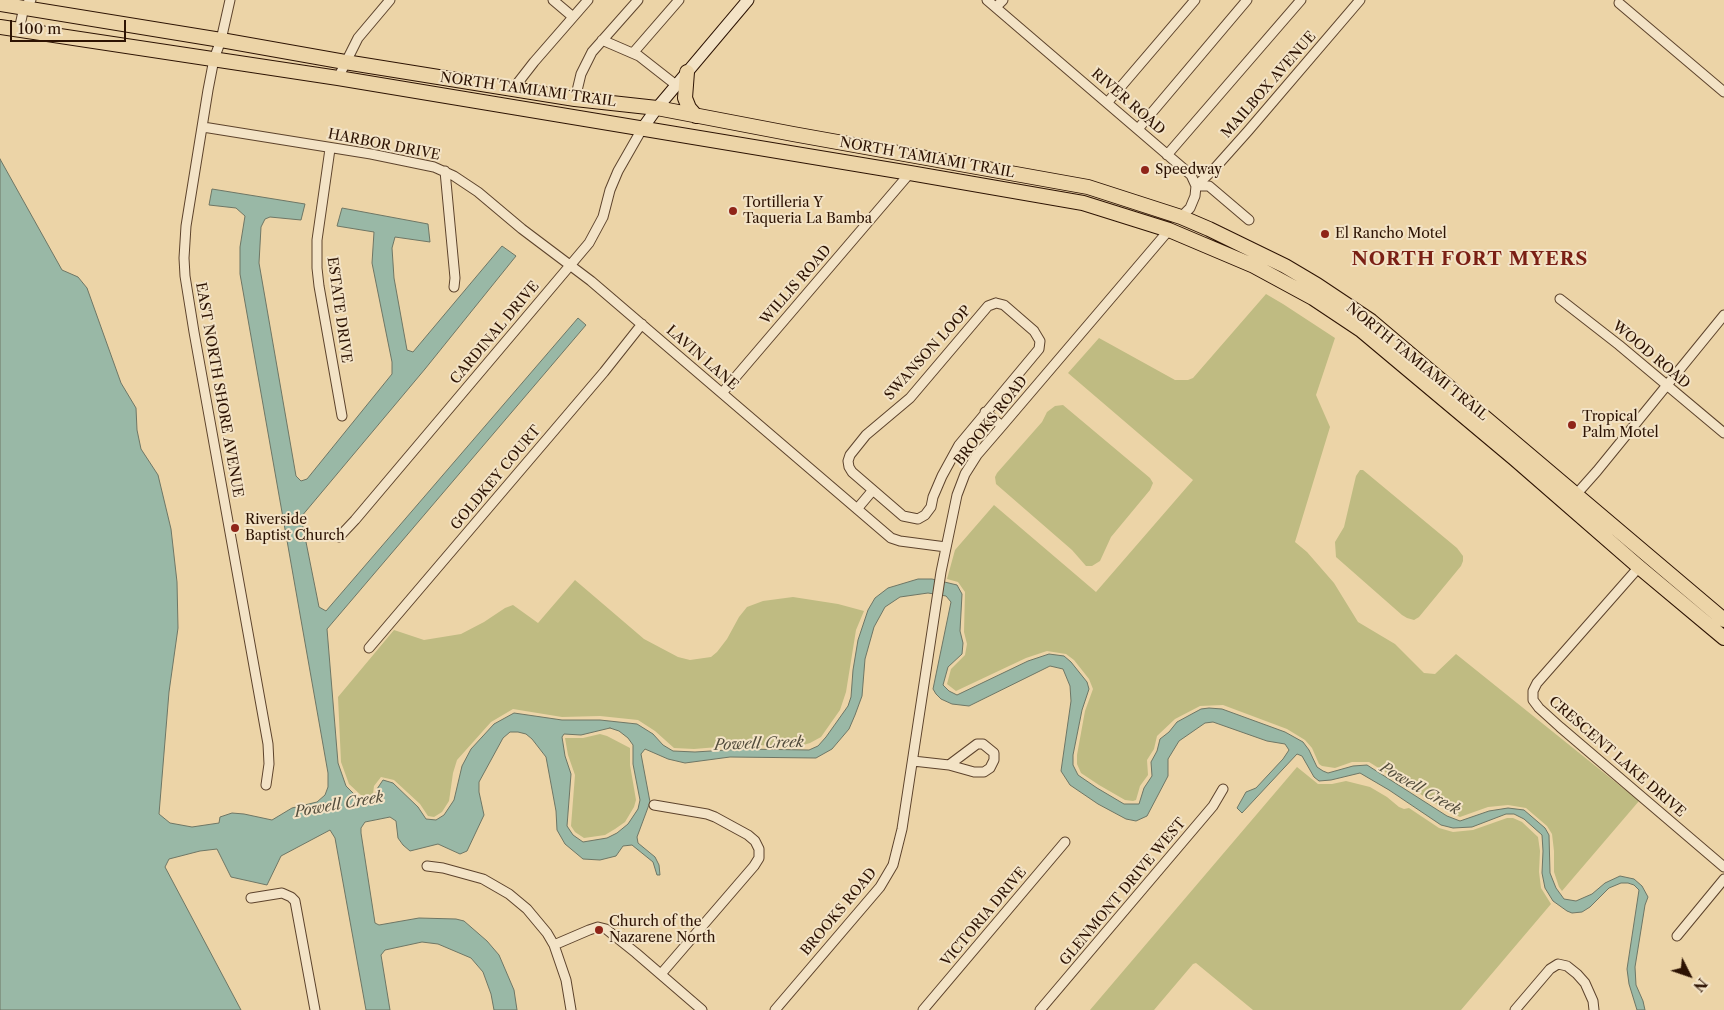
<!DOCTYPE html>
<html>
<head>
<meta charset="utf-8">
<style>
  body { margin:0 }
  #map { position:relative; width:1724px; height:1010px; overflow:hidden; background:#ecd4a7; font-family:"Libre Caslon Text",serif }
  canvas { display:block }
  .north { position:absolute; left:1664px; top:950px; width:50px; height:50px; -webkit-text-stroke:4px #f3e3c6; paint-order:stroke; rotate:131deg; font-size:14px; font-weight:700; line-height:20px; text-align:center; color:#2d1303 }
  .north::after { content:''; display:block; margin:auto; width:18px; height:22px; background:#2d1303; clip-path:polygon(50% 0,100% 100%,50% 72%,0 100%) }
  .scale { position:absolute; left:10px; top:20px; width:116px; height:22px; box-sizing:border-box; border:2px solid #2d1303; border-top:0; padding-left:6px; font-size:15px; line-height:18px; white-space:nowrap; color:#2d1303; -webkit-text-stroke:4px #f3e3c6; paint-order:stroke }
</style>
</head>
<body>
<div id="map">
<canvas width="1724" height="1010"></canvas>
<div class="north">N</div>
<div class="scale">100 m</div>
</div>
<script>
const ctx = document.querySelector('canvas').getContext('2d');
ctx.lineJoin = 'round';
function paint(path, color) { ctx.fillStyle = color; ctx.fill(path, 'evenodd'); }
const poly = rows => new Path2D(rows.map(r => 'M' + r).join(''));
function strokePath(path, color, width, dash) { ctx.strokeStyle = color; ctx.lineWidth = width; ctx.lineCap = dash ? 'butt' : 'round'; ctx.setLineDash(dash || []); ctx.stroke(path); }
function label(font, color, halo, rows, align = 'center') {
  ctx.font = font + ' "Libre Caslon Text",serif'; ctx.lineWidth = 4; ctx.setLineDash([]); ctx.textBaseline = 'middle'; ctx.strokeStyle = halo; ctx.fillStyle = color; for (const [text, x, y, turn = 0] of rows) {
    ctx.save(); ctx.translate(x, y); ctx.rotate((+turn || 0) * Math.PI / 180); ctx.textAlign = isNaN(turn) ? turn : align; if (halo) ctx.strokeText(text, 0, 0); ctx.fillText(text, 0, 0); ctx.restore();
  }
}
paint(poly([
  [1266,294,1283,304,1335,338,1316,395,1330,427,1295,542,1307,552,1334,583,1358,622,1395,644,1424,673,1435,674,1456,654,1639,801,1562,891,1559,887,1554,872,1554,851,1552,834,1547,826,1526,808,1508,805,1488,807,1460,817,1449,812,1369,762,1352,762,1335,768,1322,766,1319,764,1312,748,1305,740,1287,729,1223,705,1200,706,1175,719,1157,736,1154,749,1147,760,1148,775,1140,786,1136,800,1133,801,1125,800,1099,785,1081,773,1077,764,1077,755,1085,711,1093,689,1089,679,1074,660,1066,654,1047,651,1026,658,956,691,947,684,951,669,965,655,967,644,964,632,965,592,958,582,947,579,955,550,994,505,1096,592,1193,480,1068,373,1099,338,1175,380,1188,380,1193,378],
  [1063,405,1150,478,1153,483,1150,490,1111,537,1100,561,1092,566,1086,566,1072,550,996,484,995,477,997,473,1042,422,1047,412,1055,406],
  [1360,470,1363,470,1457,548,1463,556,1463,561,1461,566,1419,617,1414,620,1407,618,1402,615,1336,557,1335,542,1344,527,1356,476],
  [575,580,644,639,678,657,690,660,711,657,717,652,727,639,739,617,747,607,763,601,793,597,838,604,864,611,856,630,846,692,840,710,821,737,810,743,800,746,742,745,694,749,674,748,655,731,638,720,600,716,562,717,513,709,491,722,457,760,453,773,449,801,442,812,434,817,428,816,420,804,394,780,381,777,374,786,373,794,369,797,363,797,349,784,341,762,338,697,394,630,424,640,461,634,484,622,505,608,513,605,538,623],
  [600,734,607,736,630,748,630,765,636,800,634,807,625,822,615,829,605,835,584,838,575,832,571,826,575,775,568,755,565,738,583,738],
  [1297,767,1318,784,1332,784,1346,781,1370,787,1387,797,1399,807,1404,809,1409,808,1439,828,1453,832,1473,830,1507,818,1513,818,1522,822,1538,837,1540,851,1539,872,1541,888,1551,904,1461,1010,1253,1010,1196,963,1193,964,1154,1010,1090,1010]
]), '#bfbb82');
const water = poly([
  [0,159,62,270,78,277,87,288,121,383,136,408,137,430,141,449,158,475,171,529,177,582,178,628,169,692,159,814,170,823,192,827,219,823,220,817,232,813,244,814,272,820,292,808,317,802,325,795,328,787,328,773,240,274,240,247,245,216,236,208,209,205,212,189,305,204,301,220,270,217,265,219,261,227,259,263,296,476,301,481,307,479,392,374,392,362,372,263,374,232,337,226,342,208,428,224,430,242,395,237,392,248,394,278,407,350,413,352,502,246,516,256,425,369,301,517,319,607,326,611,578,318,586,325,327,629,338,763,346,786,362,802,371,801,376,795,377,789,383,780,393,783,418,807,426,819,436,820,444,815,454,800,462,766,471,749,494,724,514,713,562,720,600,720,637,724,653,734,663,745,673,751,695,752,742,749,809,750,818,746,826,737,848,706,851,697,853,670,858,640,868,610,875,598,888,588,918,579,932,579,957,585,962,594,960,631,963,643,962,654,948,667,943,685,949,691,957,695,1028,661,1049,654,1064,656,1071,662,1087,682,1089,689,1082,710,1073,755,1073,765,1078,775,1097,788,1124,804,1139,804,1144,788,1152,776,1151,762,1157,751,1160,739,1169,732,1177,722,1201,709,1209,708,1222,709,1285,732,1303,742,1309,750,1317,767,1323,771,1328,773,1353,766,1367,765,1447,816,1460,821,1489,811,1508,808,1524,810,1545,828,1549,835,1550,873,1556,888,1564,899,1576,901,1592,894,1605,883,1620,876,1634,879,1642,886,1648,897,1645,905,1635,967,1636,985,1643,1001,1645,1010,1637,1010,1629,984,1627,969,1639,890,1634,885,1628,883,1621,883,1609,888,1590,907,1582,912,1572,913,1567,911,1553,901,1545,888,1542,873,1543,851,1542,835,1524,819,1514,814,1506,814,1472,827,1453,828,1441,825,1389,790,1360,773,1331,780,1319,781,1314,777,1302,756,1297,754,1242,813,1237,808,1246,792,1256,788,1283,759,1289,750,1285,744,1267,741,1213,722,1205,723,1179,741,1168,759,1168,776,1147,816,1136,821,1126,819,1098,804,1070,785,1061,771,1071,701,1070,686,1063,669,1050,666,969,706,952,704,941,699,936,694,933,689,951,602,946,596,928,593,900,597,885,607,874,627,865,659,862,696,855,715,849,729,832,749,816,758,730,757,685,763,668,759,645,749,641,754,650,802,637,837,638,843,655,857,659,865,660,875,657,875,653,862,632,845,623,846,616,856,600,860,583,859,565,844,557,830,556,811,546,757,532,739,526,734,518,732,510,732,503,738,479,782,479,792,484,815,467,851,460,854,438,844,410,851,403,845,398,838,396,821,390,817,365,822,361,828,361,833,375,923,379,925,419,918,456,919,464,921,487,941,499,955,514,990,517,1010,494,1010,491,994,483,972,471,958,438,944,422,942,385,950,381,955,390,1010,366,1010,335,838,330,830,281,856,267,885,231,877,217,849,200,851,169,859,165,867,241,1010,0,1010,0,159],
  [610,728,619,731,628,738,633,745,633,764,640,800,638,809,628,824,617,833,607,838,583,842,573,835,567,826,571,774,565,756,562,737,564,734,581,735,610,728]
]);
paint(water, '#99b8a6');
strokePath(water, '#6e7665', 1);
const minor = poly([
  [230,0,221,40,214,59,208,90,186,226,184,258,185,276,194,332,268,744,269,764,266,785],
  [553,0,573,17],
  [987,0,1191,175,1196,186,1195,196,1190,208,1181,217],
  [1619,3,1724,92],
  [996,7,1003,0],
  [19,30,24,7,31,0],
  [602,40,639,56,676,85],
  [633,53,679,0],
  [338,78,358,38,390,0],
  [513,89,534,62,588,0],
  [575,99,581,74,592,52,638,0],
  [1107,103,1195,0],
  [203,127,371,154,434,167,454,176,478,192,522,229,591,281,891,538,900,541,946,547],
  [1138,129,1247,0],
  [330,149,317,240,317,268,319,286,342,416],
  [1167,155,1301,0],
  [445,171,455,278,454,287],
  [1196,186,1215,168,1248,131,1360,0],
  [1196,186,1209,186,1249,220],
  [1560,299,1619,345,1724,433],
  [996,303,1004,305,1034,331,1040,341,1039,349,959,445,942,476,933,497,931,507,925,515,918,519,903,516,852,472,849,467,848,461,850,455,866,435,910,398,988,306,996,303],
  [722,393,910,173],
  [985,412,1002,426],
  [1573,498,1597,471,1724,315],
  [857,509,873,490],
  [339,537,355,520,589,243,603,217,610,190,618,171,642,129],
  [1639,567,1537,683,1533,691,1533,700,1539,708,1560,727,1724,867],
  [369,648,604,372,642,324],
  [913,761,949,765,974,772,984,772,990,768,994,760,994,753,983,744,977,744,949,765],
  [654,805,707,814,715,817,748,835,755,841,759,849,759,858,754,866,661,974],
  [427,866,443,868,483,879,509,894,527,909,547,933,554,945,566,980,571,1010],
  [251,898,282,893,291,897,295,901,315,1010],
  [1677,936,1724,879],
  [554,945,589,930,598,927,606,929,636,953,702,1010],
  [775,1010,880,887,893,865,902,829,941,572,957,495,965,474,977,455,1002,426,1169,230],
  [923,1010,1065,842],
  [1040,1010,1213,806,1223,789],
  [1515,1010,1550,969,1558,964,1567,966,1577,974,1585,983,1593,1001,1594,1010]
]);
const secondary = poly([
  [642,129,657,108,748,0]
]);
const primary = poly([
  [0,4,221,40,345,62,575,99,657,108,793,134,1088,187,1181,217,1209,229,1285,266,1317,285,1371,321,1724,620],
  [0,27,338,78,910,173,1083,203,1169,230,1254,266,1313,298,1361,330,1515,459,1639,567,1724,638],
  [687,72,685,98,689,108,696,116]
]);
strokePath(minor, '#5d432c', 11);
strokePath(secondary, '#2d1303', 13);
strokePath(primary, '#2d1303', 16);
strokePath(minor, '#f3e3c6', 9);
strokePath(secondary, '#f3e3c6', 11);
strokePath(primary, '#ecd4a7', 14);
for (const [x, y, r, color] of [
  [1145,170,5,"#8f2418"],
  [733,211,5,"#8f2418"],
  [1325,234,5,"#8f2418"],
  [1572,425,5,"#8f2418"],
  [235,528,5,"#8f2418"],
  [599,930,5,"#8f2418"]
]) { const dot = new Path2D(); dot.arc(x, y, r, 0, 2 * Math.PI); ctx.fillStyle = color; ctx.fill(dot); strokePath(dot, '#f3e3c6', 2); }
label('14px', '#2d1303', '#f3e3c6', [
  ["MAILBOX AVENUE",1269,85,-49],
  ["NORTH TAMIAMI TRAIL",528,90,8],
  ["RIVER ROAD",1128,102,41],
  ["HARBOR DRIVE",384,145,11],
  ["NORTH TAMIAMI TRAIL",927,158,10],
  ["WILLIS ROAD",796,285,-49],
  ["ESTATE DRIVE",339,310,82],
  ["CARDINAL DRIVE",495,333,-50],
  ["SWANSON LOOP",928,353,-48],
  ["WOOD ROAD",1651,355,40],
  ["LAVIN LANE",702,358,41],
  ["NORTH TAMIAMI TRAIL",1417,362,39],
  ["EAST NORTH SHORE AVENUE",219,390,80],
  ["BROOKS ROAD",991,421,-52],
  ["GOLDKEY COURT",496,478,-50],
  ["CRESCENT LAKE DRIVE",1617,757,41],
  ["GLENMONT DRIVE WEST",1123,892,-50],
  ["BROOKS ROAD",839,912,-50],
  ["VICTORIA DRIVE",984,917,-50]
]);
label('14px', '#2d1303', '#f3e3c6', [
  ["Speedway",1155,170],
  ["Tortilleria Y",743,203],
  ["Taqueria La Bamba",743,219],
  ["El Rancho Motel",1335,234],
  ["Tropical",1582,417],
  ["Palm Motel",1582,433],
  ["Riverside",245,520],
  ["Baptist Church",245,536],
  ["Church of the",609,922],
  ["Nazarene North",609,938]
], 'left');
label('italic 15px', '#534d3c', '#f3e3c6', [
  ["Powell Creek",759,744,-2],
  ["Powell Creek",1420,789,30],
  ["Powell Creek",339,805,-10]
]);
ctx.letterSpacing = '1px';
label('bold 19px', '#7a1f14', '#f3e3c6', [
  ["NORTH FORT MYERS",1470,260]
]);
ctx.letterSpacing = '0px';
</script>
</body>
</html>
